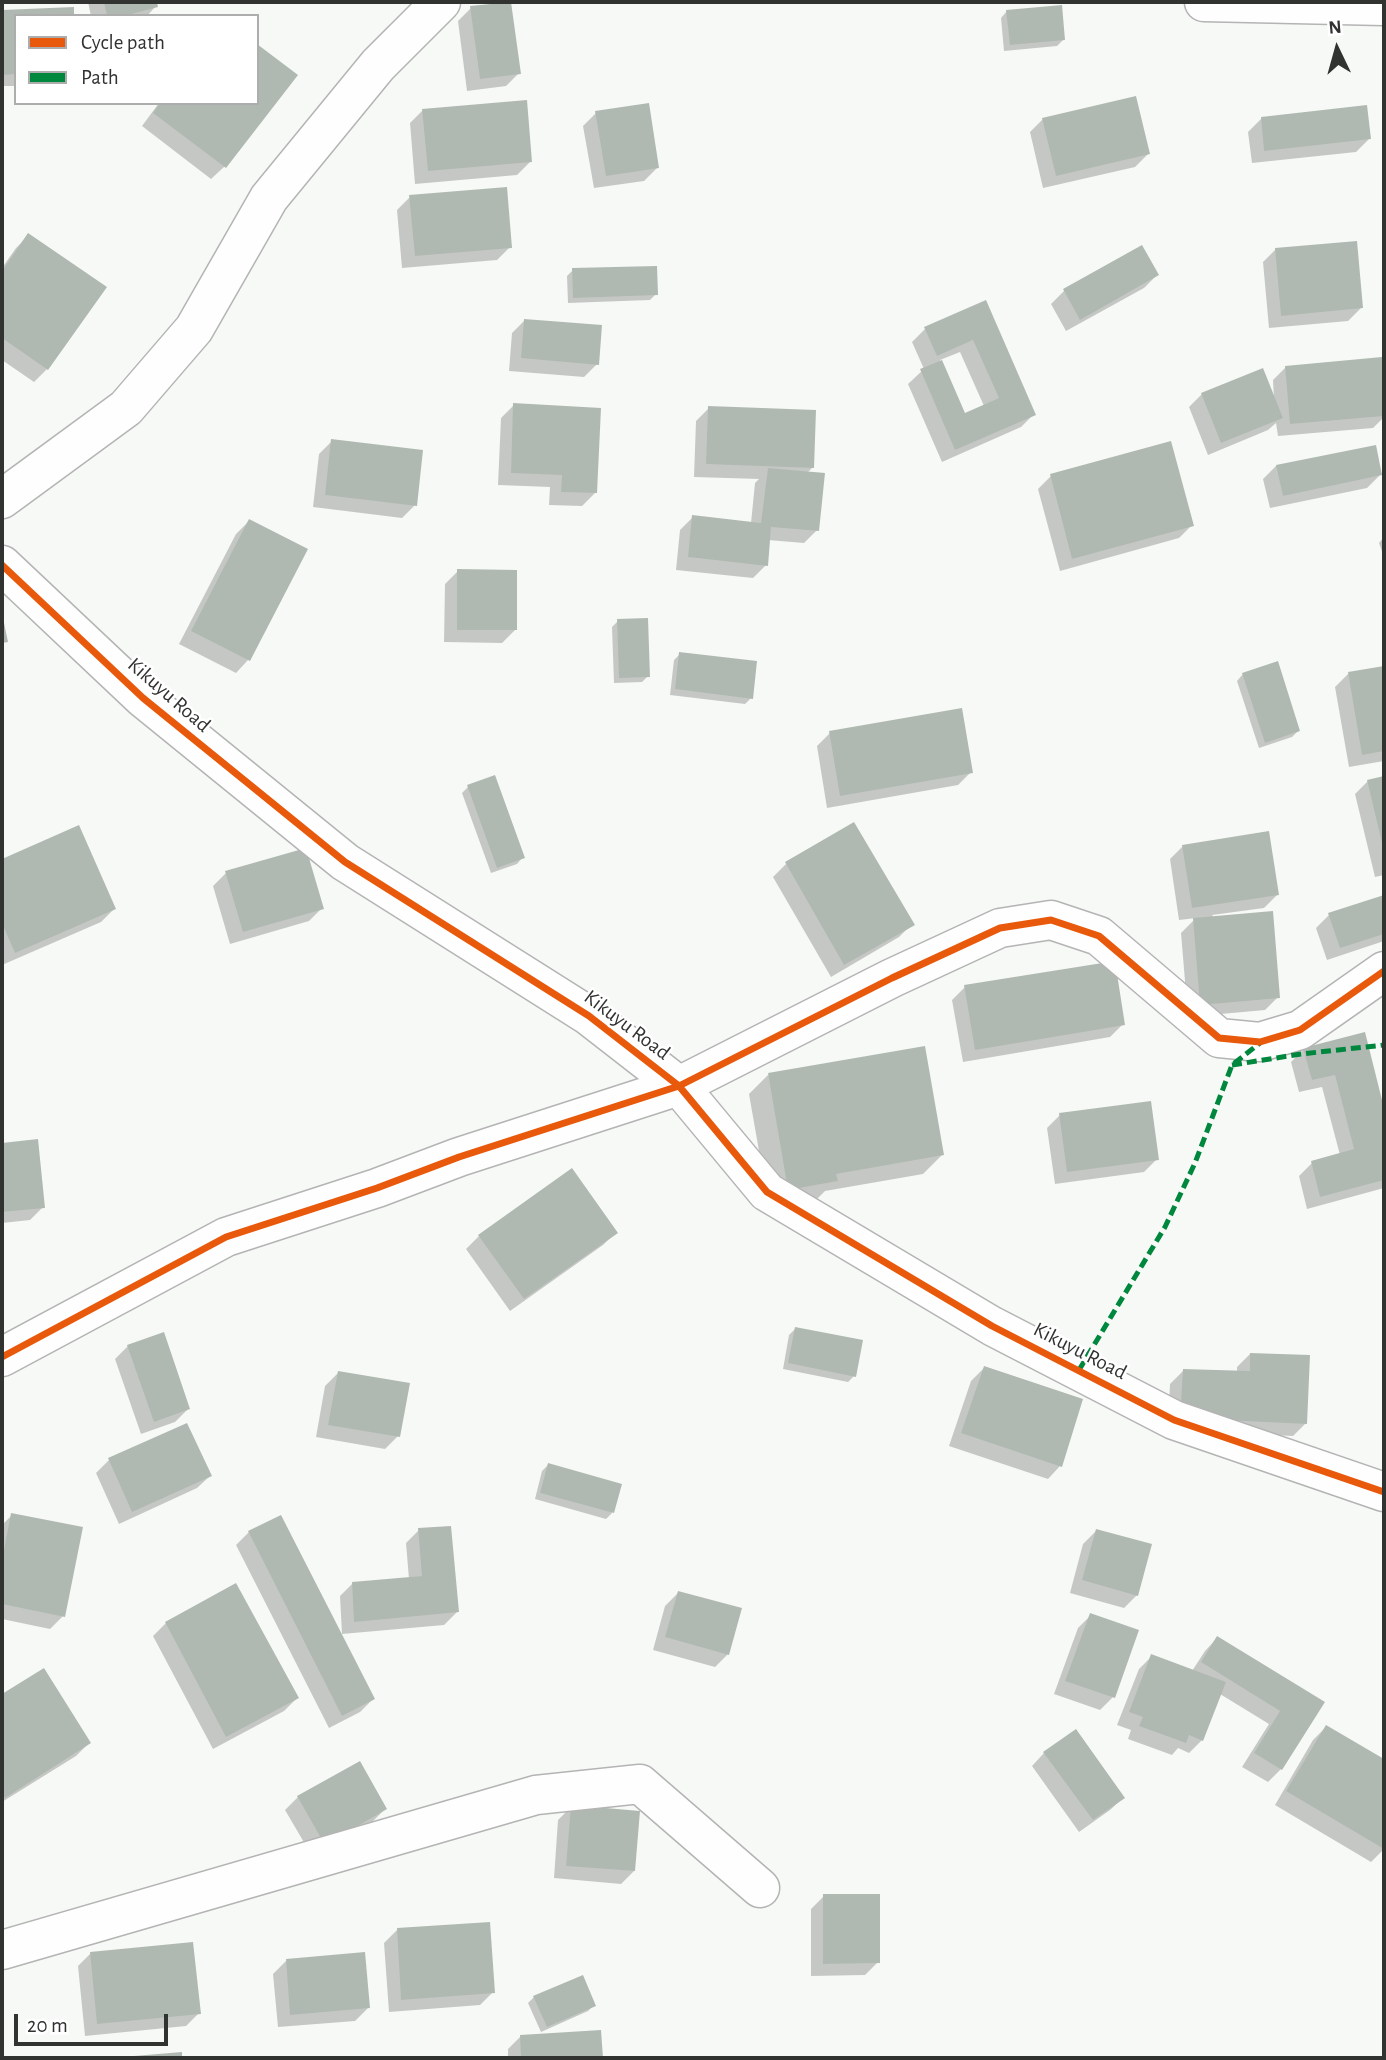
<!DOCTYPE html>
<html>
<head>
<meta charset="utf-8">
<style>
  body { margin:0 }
  #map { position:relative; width:1386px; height:2060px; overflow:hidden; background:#f7f9f7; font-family:"Alegreya Sans",sans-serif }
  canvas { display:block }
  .frame { position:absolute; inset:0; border:4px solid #313331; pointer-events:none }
  .legend { position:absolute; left:14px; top:14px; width:245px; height:91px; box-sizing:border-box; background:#fff; border:2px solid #adadad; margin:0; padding:9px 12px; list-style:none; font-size:21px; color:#313331 }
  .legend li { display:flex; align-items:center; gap:14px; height:35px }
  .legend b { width:35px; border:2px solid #adadad }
  .north { position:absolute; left:1302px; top:14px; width:70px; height:70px; -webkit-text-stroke:5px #fff; paint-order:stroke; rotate:355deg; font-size:19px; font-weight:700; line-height:28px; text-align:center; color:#313331 }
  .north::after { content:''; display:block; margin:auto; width:24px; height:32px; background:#313331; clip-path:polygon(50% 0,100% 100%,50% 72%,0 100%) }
  .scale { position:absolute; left:14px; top:2014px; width:154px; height:32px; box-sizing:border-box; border:4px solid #313331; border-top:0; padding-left:9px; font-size:21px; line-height:24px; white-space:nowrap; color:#313331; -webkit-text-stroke:5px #fff; paint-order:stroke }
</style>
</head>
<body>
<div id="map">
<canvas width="1386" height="2060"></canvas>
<div class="frame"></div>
<ul class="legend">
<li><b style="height:9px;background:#e8590c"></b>Cycle path</li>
<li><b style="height:9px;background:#00873e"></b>Path</li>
</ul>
<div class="north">N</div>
<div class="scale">20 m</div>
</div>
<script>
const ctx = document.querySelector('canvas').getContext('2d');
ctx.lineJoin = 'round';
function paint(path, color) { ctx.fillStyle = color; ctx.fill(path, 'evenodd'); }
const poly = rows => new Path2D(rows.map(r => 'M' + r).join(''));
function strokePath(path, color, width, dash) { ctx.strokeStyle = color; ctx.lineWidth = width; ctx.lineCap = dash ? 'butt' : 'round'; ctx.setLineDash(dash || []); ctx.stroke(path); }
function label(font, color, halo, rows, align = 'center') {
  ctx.font = font + ' "Alegreya Sans",sans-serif'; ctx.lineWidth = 5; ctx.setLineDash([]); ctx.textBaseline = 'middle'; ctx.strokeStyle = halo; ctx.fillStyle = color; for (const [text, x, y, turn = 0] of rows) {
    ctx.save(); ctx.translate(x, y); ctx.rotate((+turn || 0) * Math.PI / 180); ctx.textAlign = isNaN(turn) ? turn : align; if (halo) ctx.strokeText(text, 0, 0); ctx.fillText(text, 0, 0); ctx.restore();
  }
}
paint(poly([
  [88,2,155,2,156,6,147,16,91,16],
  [471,8,519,73,506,86,467,91,458,21],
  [72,9,16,16,16,86,2,86,2,12],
  [1007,11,1063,40,1057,46,1004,51,1001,18],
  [295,75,224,167,211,179,142,126,159,103,257,103],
  [423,110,530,162,517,175,415,184,410,123],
  [596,113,657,168,644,181,594,188,583,126],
  [1043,119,1148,154,1135,167,1043,188,1030,132],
  [1261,119,1369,139,1356,152,1252,163,1248,132],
  [410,197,510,247,497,260,402,268,397,210],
  [29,235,104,287,47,369,34,382,2,360,2,268,16,248],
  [1141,247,1157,275,1144,288,1066,331,1051,304,1064,291],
  [1276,249,1361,308,1348,321,1269,328,1263,262],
  [573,270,656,294,650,300,568,303,567,276],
  [985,303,1034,414,1021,427,942,462,908,384,924,369,912,342,925,329],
  [960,352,984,406,964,415,940,360],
  [525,320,597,364,584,377,509,371,512,333],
  [1381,359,1384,417,1373,428,1278,436,1276,423,1268,430,1208,455,1189,407,1202,394,1274,398,1273,380,1286,367],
  [514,405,595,493,582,506,549,505,550,487,498,485,501,418],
  [709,408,812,468,806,474,817,530,804,543,768,540,766,565,753,578,676,570,680,530,693,517,751,523,755,483,759,479,694,477,696,421],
  [332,441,415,505,402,518,313,507,319,454],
  [1276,466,1380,475,1367,488,1270,508,1263,479],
  [1051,476,1192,525,1179,538,1060,571,1038,489],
  [249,521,306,549,248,660,236,673,179,644,236,534],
  [1384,537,1384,557,1379,543],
  [458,571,515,630,502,643,444,642,445,584],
  [618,621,648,676,642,682,614,683,612,627],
  [680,654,751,698,745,704,670,695,674,660],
  [1384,668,1384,761,1349,767,1335,687,1348,674],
  [1243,674,1298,731,1292,737,1259,748,1237,681],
  [830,733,971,772,958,785,827,808,817,746],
  [1384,778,1384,875,1375,877,1355,794,1368,781],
  [468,787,523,857,517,864,491,873,462,793],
  [79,827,114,909,101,922,2,965,2,861],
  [1183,846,1277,895,1264,908,1212,915,1278,997,1265,1010,1188,1017,1181,933,1196,918,1179,920,1170,859],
  [305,850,322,908,309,921,230,944,213,886,226,873],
  [786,864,912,924,899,937,831,977,773,877],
  [1384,897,1384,941,1327,960,1316,928,1329,915],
  [965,987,1123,1024,1110,1037,963,1062,952,1000],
  [1363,1034,1384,1115,1384,1188,1307,1209,1299,1176,1312,1163,1340,1155,1322,1087,1299,1092,1291,1062,1304,1049],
  [768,1075,942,1155,923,1174,825,1191,817,1199,769,1208,749,1094],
  [1060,1115,1157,1159,1144,1172,1055,1184,1047,1128],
  [37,1141,43,1207,30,1220,2,1223,2,1144],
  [616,1232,603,1245,510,1311,466,1249,479,1236],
  [795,1329,854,1376,848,1382,783,1369,789,1335],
  [128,1346,188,1409,175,1422,141,1434,115,1359],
  [1250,1354,1306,1423,1293,1436,1168,1430,1170,1384,1183,1371,1237,1373,1237,1367],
  [984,1368,1060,1466,1048,1479,949,1446,971,1381],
  [338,1373,398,1436,385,1449,316,1437,325,1386],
  [109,1460,210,1476,197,1488,119,1524,96,1473],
  [548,1465,620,1485,612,1513,606,1519,535,1499,542,1471],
  [12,1515,63,1616,50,1629,2,1619,2,1525],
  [419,1530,457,1612,444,1625,342,1634,340,1596,353,1583,409,1579,406,1543],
  [1096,1531,1137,1595,1124,1608,1070,1593,1083,1544],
  [249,1532,373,1699,360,1712,329,1728,236,1545],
  [236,1586,297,1698,284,1711,213,1749,153,1636,166,1623],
  [678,1593,728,1654,715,1667,653,1650,665,1606],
  [1091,1615,1113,1697,1100,1710,1054,1694,1078,1628],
  [1217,1638,1322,1702,1281,1769,1268,1782,1242,1767,1269,1724,1220,1694,1202,1740,1189,1753,1178,1748,1172,1755,1128,1739,1131,1730,1117,1725,1139,1669,1152,1656,1192,1671,1205,1651],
  [43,1670,89,1743,76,1756,2,1802,2,1696],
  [1326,1727,1384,1761,1384,1849,1371,1862,1275,1805,1313,1740],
  [1044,1753,1123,1798,1110,1810,1079,1832,1032,1766],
  [298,1797,385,1809,372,1822,312,1856,285,1810],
  [571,1807,634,1871,621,1884,554,1878,558,1820],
  [824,1896,878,1962,865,1975,811,1976,811,1909],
  [397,1930,493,1992,480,2005,389,2012,384,1943],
  [91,1953,199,2013,186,2026,85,2036,78,1966],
  [286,1961,368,2008,355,2021,278,2027,273,1974],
  [534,1997,594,2005,588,2011,541,2032,528,2003],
  [600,2032,601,2058,508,2058,508,2049,521,2036]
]), '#0003');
paint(poly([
  [104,2,157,2,158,7,124,16,107,16],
  [511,2,521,74,480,79,470,6],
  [1062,5,1065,40,1010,45,1006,10],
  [74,7,74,16,16,16,16,74,2,75,2,10],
  [257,44,298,75,226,168,153,113,160,103,257,103],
  [1136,96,1150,154,1056,176,1042,118],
  [527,100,532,162,428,171,422,109],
  [649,103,659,168,606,176,595,111],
  [1367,105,1371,139,1264,151,1261,117],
  [507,187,512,248,415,256,409,195],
  [28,233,107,287,48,370,2,338,2,271],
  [1357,241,1363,308,1281,316,1275,248],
  [1142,245,1159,275,1080,320,1063,289],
  [657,266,658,295,573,298,572,268],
  [986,300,1036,415,955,450,920,369,942,360,965,413,999,398,973,340,937,356,924,327],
  [524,319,602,325,599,365,521,358],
  [1382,357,1384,416,1290,424,1285,366],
  [1263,368,1283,418,1221,443,1201,393],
  [513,403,601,408,597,493,561,492,562,475,511,473],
  [708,406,816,410,814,468,706,464],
  [331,439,423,450,417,506,325,495],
  [1171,441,1194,526,1072,559,1050,474],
  [1376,445,1382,475,1283,496,1276,465],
  [768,468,825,473,819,531,771,527,768,566,688,557,692,515,761,523],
  [249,519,308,549,250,661,191,631],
  [457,569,517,570,517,630,457,630],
  [2,613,8,642,2,643],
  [648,618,650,677,619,678,617,619],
  [679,652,757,661,753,699,675,689],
  [1278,661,1300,731,1265,743,1242,673],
  [1384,666,1384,751,1362,755,1348,672],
  [962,708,973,773,840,796,829,731],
  [495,775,525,858,497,868,467,785],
  [1384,776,1384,847,1383,847,1367,780],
  [854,822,915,925,844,965,785,862],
  [79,825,116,909,15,953,2,923,2,859],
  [1269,831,1279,895,1192,908,1182,845],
  [306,848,324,909,243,932,225,871],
  [1384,895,1384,934,1340,948,1328,913],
  [1273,911,1280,998,1200,1005,1193,918],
  [1115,961,1125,1025,975,1050,964,985],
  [1365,1032,1384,1108,1384,1180,1320,1197,1311,1161,1354,1149,1335,1075,1312,1080,1303,1048],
  [925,1046,944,1155,836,1174,838,1181,788,1190,768,1073],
  [1151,1101,1159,1160,1067,1172,1059,1113],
  [38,1139,45,1208,2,1212,2,1143],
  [572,1168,618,1233,524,1299,478,1235],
  [795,1327,863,1340,856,1377,788,1363],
  [164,1332,190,1409,154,1422,127,1345],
  [1250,1353,1310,1355,1307,1424,1180,1418,1183,1369,1250,1371],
  [984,1366,1083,1399,1062,1467,961,1433],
  [338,1371,410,1383,400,1437,328,1425],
  [187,1423,212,1476,132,1512,108,1458],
  [548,1463,622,1484,614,1513,540,1493],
  [11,1513,83,1527,65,1617,2,1604,2,1561],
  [281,1515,375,1699,342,1716,248,1531],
  [451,1526,459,1612,354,1622,352,1582,422,1576,418,1528],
  [1096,1529,1152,1544,1138,1596,1082,1580],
  [236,1583,299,1698,226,1737,165,1622],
  [678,1591,742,1608,729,1655,665,1637],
  [1090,1613,1139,1630,1115,1698,1065,1681],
  [1217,1636,1325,1702,1282,1770,1254,1753,1280,1711,1201,1662],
  [1151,1654,1226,1682,1203,1741,1189,1735,1186,1743,1139,1726,1143,1717,1129,1712],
  [44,1668,91,1743,5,1798,2,1793,2,1694],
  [1326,1725,1384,1759,1384,1849,1286,1791],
  [1076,1729,1125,1798,1093,1820,1043,1752],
  [360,1761,387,1809,325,1845,297,1796],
  [571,1805,640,1811,635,1871,566,1866],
  [823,1894,880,1894,880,1963,823,1964],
  [490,1922,495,1993,401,2000,397,1928],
  [193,1942,201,2014,97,2024,90,1952],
  [365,1952,370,2008,290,2015,286,1959],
  [583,1975,596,2006,547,2027,533,1996],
  [601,2030,603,2058,521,2058,520,2035],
  [182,2052,182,2058,134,2058,134,2056]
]), '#b0b9b1');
const minor = poly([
  [1204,2,1384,6],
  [2,499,126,408,194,329,269,198,378,65,441,2],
  [2,565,143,698,345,862,589,1016,679,1086,767,1192,992,1326,1174,1420,1384,1492],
  [2,1357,226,1237,377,1188,459,1157,679,1086,892,978,1000,928,1051,920,1099,936,1219,1038,1260,1042,1300,1030,1384,971],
  [2,1950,536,1795,640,1784,760,1888]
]);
strokePath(minor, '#b3b4b3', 41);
strokePath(minor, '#fefefe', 38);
strokePath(poly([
  [1232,1065,1301,1054,1384,1045],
  [1079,1370,1165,1227,1195,1163,1232,1065,1260,1043]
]), '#00873e', 5, [10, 5]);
strokePath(poly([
  [2,565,143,698,345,862,589,1016,679,1086,767,1192,992,1326,1174,1420,1384,1492],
  [2,1357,226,1237,377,1188,459,1157,679,1086,892,978,1000,928,1051,920,1099,936,1219,1038,1260,1042,1300,1030,1384,971]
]), '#e8590c', 7);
label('21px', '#313331', '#fff', [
  ["Kikuyu Road",169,695,41],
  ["Kikuyu Road",627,1025,37],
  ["Kikuyu Road",1080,1351,27]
]);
</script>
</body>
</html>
